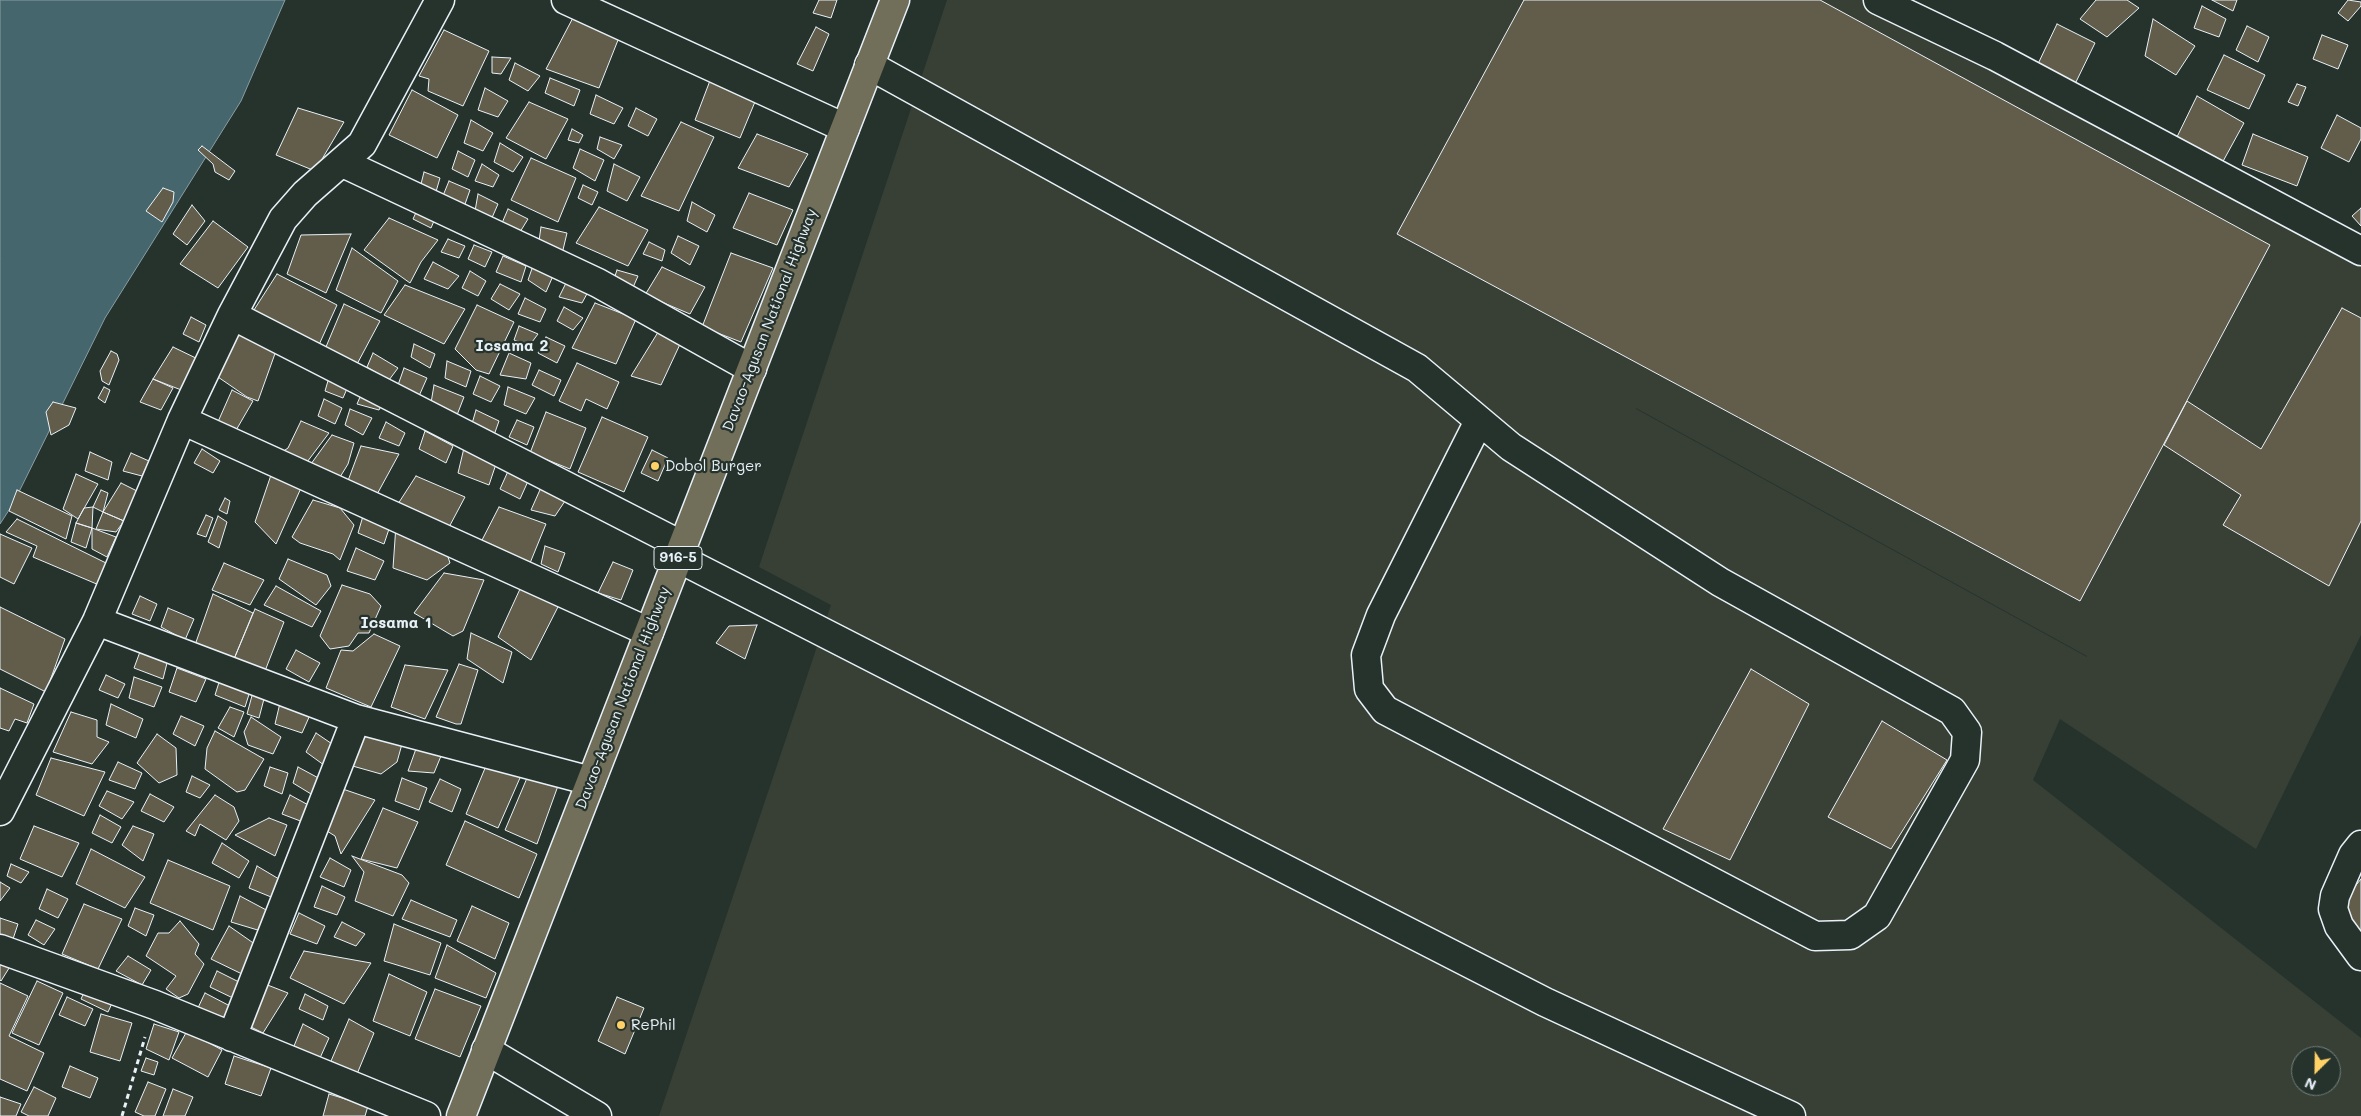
<!DOCTYPE html>
<html>
<head>
<meta charset="utf-8">
<style>
  body { margin:0 }
  #map { position:relative; width:2361px; height:1116px; overflow:hidden; background:#26332d; font-family:Mali,sans-serif }
  canvas { display:block }
  .north { position:absolute; left:2291px; top:1046px; width:50px; height:50px; box-sizing:border-box; background:#26332d; border:1px solid #747f7e; border-radius:50%; rotate:203deg; font-size:14px; font-weight:700; line-height:20px; text-align:center; color:#e8f1f8 }
  .north::after { content:''; display:block; margin:auto; width:18px; height:22px; background:#ffd166; clip-path:polygon(50% 0,100% 100%,50% 72%,0 100%) }
</style>
</head>
<body>
<div id="map">
<canvas width="2361" height="1116"></canvas>
<div class="north">N</div>
</div>
<script>
const ctx = document.querySelector('canvas').getContext('2d');
ctx.lineJoin = 'round';
function paint(path, color) { ctx.fillStyle = color; ctx.fill(path, 'evenodd'); }
const poly = rows => new Path2D(rows.map(r => 'M' + r).join(''));
function strokePath(path, color, width, dash) { ctx.strokeStyle = color; ctx.lineWidth = width; ctx.lineCap = dash ? 'butt' : 'round'; ctx.setLineDash(dash || []); ctx.stroke(path); }
function label(font, color, halo, rows, align = 'center') {
  ctx.font = font + ' Mali,sans-serif'; ctx.lineWidth = 4.5; ctx.setLineDash([]); ctx.textBaseline = 'middle'; ctx.strokeStyle = halo; ctx.fillStyle = color; for (const [text, x, y, turn = 0] of rows) {
    ctx.save(); ctx.translate(x, y); ctx.rotate((+turn || 0) * Math.PI / 180); ctx.textAlign = isNaN(turn) ? turn : align; if (halo) ctx.strokeText(text, 0, 0); ctx.fillText(text, 0, 0); ctx.restore();
  }
}
paint(poly([
  [947,0,1876,0,2361,261,2361,635,2256,849,2060,719,2033,780,2361,1038,2361,1116,659,1116,831,605,759,567],
  [1636,408,2087,656,2087,657,1636,409],
  [2301,1056,2331,1056,2331,1086,2301,1086]
]), '#384036');
const water = poly([
  [0,0,285,0,241,101,105,318,13,504,0,524,0,0]
]);
paint(water, '#46666d');
strokePath(water, '#879ea5', 1);
const building = poly([
  [819,0,837,0,831,18,813,13,819,0],
  [1524,0,1820,0,2270,245,2080,601,1397,234,1524,0],
  [2096,0,2127,0,2139,8,2107,37,2080,19,2096,0],
  [2212,0,2237,0,2233,11,2212,0],
  [2348,0,2361,2,2361,6,2348,21,2338,13,2348,0],
  [2202,6,2226,19,2219,37,2194,28,2202,6],
  [576,12,620,35,599,88,546,69,576,12],
  [2153,19,2195,46,2176,75,2145,56,2153,19],
  [2057,24,2095,43,2075,84,2037,66,2057,24],
  [2247,26,2269,37,2258,62,2236,50,2247,26],
  [816,27,829,34,813,71,797,64,816,27],
  [444,30,489,51,463,106,428,91,429,79,419,76,444,30],
  [2322,35,2348,45,2338,69,2313,59,2322,35],
  [2224,55,2265,75,2249,109,2207,90,2224,55],
  [492,57,511,58,501,74,492,73,492,57],
  [515,63,540,76,528,91,509,80,515,63],
  [550,78,580,90,574,106,545,93,550,78],
  [711,78,757,97,740,138,695,120,711,78],
  [2297,84,2306,87,2298,106,2288,102,2297,84],
  [485,88,508,101,498,117,478,110,485,88],
  [412,90,458,115,437,158,389,135,412,90],
  [596,95,623,108,614,124,590,114,596,95],
  [2197,96,2244,123,2221,165,2175,141,2197,96],
  [529,102,568,119,546,159,506,138,529,102],
  [298,108,344,122,315,171,276,155,298,108],
  [636,108,657,119,648,136,628,126,636,108],
  [2337,115,2361,128,2361,139,2349,162,2321,148,2337,115],
  [471,120,493,133,483,151,464,143,471,120],
  [681,122,714,137,679,211,641,196,681,122],
  [572,129,583,135,579,143,568,140,572,129],
  [757,134,808,154,789,187,738,168,757,134],
  [2253,134,2308,157,2297,186,2242,165,2253,134],
  [600,137,622,145,614,159,597,149,600,137],
  [500,143,523,157,513,172,494,162,500,143],
  [202,146,235,171,229,180,215,172,213,164,198,150,202,146],
  [580,149,604,160,595,181,573,168,580,149],
  [458,151,475,160,468,177,452,169,458,151],
  [531,158,576,178,558,222,511,200,531,158],
  [482,164,499,175,493,187,475,181,482,164],
  [614,164,640,177,627,201,607,191,614,164],
  [424,172,440,178,435,195,420,188,424,172],
  [449,181,470,190,464,207,442,198,449,181],
  [583,185,598,192,592,205,578,198,583,185],
  [163,188,174,192,173,202,162,222,146,211,163,188],
  [749,193,793,210,777,245,733,228,749,193],
  [478,194,498,204,491,220,475,211,478,194],
  [692,202,715,215,707,232,687,221,692,202],
  [192,205,205,221,187,245,173,234,192,205],
  [419,206,437,214,431,228,413,219,419,206],
  [599,207,648,230,628,266,576,243,599,207],
  [2361,208,2361,226,2352,216,2361,208],
  [508,209,528,219,520,232,502,223,508,209],
  [389,218,438,240,421,262,410,283,364,250,389,218],
  [213,221,248,247,218,288,180,264,213,221],
  [541,227,567,233,562,254,539,241,541,227],
  [351,234,326,293,287,274,301,235,351,234],
  [678,236,699,246,690,265,671,253,678,236],
  [448,239,465,246,459,258,441,252,448,239],
  [649,242,665,250,662,261,643,254,649,242],
  [474,245,492,252,485,267,468,259,474,245],
  [352,248,398,281,381,313,336,290,352,248],
  [731,253,773,268,741,342,702,327,731,253],
  [503,256,526,266,521,282,496,272,503,256],
  [535,260,556,269,546,292,528,280,535,260],
  [433,262,459,276,448,289,424,279,433,262],
  [662,267,705,287,690,314,645,295,662,267],
  [617,270,638,276,631,292,613,282,617,270],
  [470,271,486,281,478,296,462,288,470,271],
  [277,274,337,305,318,347,252,313,277,274],
  [568,279,589,290,582,303,559,297,568,279],
  [500,284,520,294,509,310,491,299,500,284],
  [405,285,465,309,444,344,384,315,405,285],
  [525,298,546,309,540,322,518,314,525,298],
  [595,303,636,319,616,364,572,348,595,303],
  [344,304,380,321,356,366,323,354,344,304],
  [477,305,514,322,489,374,476,370,455,349,477,305],
  [564,307,583,318,573,330,557,321,564,307],
  [2342,308,2361,318,2361,521,2329,586,2223,525,2241,495,2164,445,2187,401,2261,449,2342,308],
  [191,317,206,325,199,342,183,334,191,317],
  [235,325,277,348,258,401,247,397,218,377,235,325],
  [519,326,538,334,529,346,514,340,519,326],
  [660,329,682,340,661,385,631,376,660,329],
  [546,337,565,346,557,363,538,353,546,337],
  [414,344,435,354,430,368,411,357,414,344],
  [173,347,202,361,189,393,153,379,173,347],
  [111,351,117,354,119,360,109,385,102,381,100,371,111,351],
  [373,353,398,368,389,380,367,367,373,353],
  [509,353,531,363,526,379,500,375,509,353],
  [447,361,471,371,466,387,445,378,447,361],
  [577,363,619,382,607,409,586,399,581,411,559,401,577,363],
  [404,368,427,378,419,396,398,385,404,368],
  [539,370,561,380,554,396,532,385,539,370],
  [330,374,349,384,343,398,325,391,330,374],
  [480,376,500,386,491,402,473,394,480,376],
  [153,379,173,388,161,410,140,402,153,379],
  [434,385,464,397,457,415,431,403,434,385],
  [104,387,110,390,105,403,98,398,104,387],
  [508,387,535,398,526,414,504,405,508,387],
  [232,390,253,401,235,432,217,424,232,390],
  [363,390,384,400,379,410,357,404,363,390],
  [324,399,342,408,335,424,318,416,324,399],
  [53,402,76,408,69,425,51,435,46,412,53,402],
  [350,409,372,418,363,435,345,425,350,409],
  [476,410,499,421,493,438,471,427,476,410],
  [546,412,586,428,570,469,530,453,546,412],
  [602,417,648,437,624,492,578,472,602,417],
  [517,420,534,427,527,445,509,437,517,420],
  [301,421,329,433,304,466,276,456,288,448,301,421],
  [386,422,405,433,399,446,379,438,386,422],
  [425,431,453,446,446,463,419,449,425,431],
  [332,435,354,443,348,464,337,482,308,468,332,435],
  [361,446,399,454,375,498,346,486,361,446],
  [464,448,496,464,489,485,458,473,464,448],
  [202,449,220,461,213,473,194,463,202,449],
  [652,450,668,458,658,481,641,473,652,450],
  [90,452,112,462,108,480,85,471,90,452],
  [131,453,149,461,142,476,123,471,131,453],
  [509,469,529,479,520,499,500,489,509,469],
  [76,474,98,484,78,519,63,509,76,474],
  [271,475,301,488,276,544,255,522,271,475],
  [416,476,465,497,448,529,396,507,416,476],
  [121,483,139,492,124,521,103,512,121,483],
  [543,483,567,498,555,516,531,510,543,483],
  [17,490,72,516,66,539,9,511,17,490],
  [101,490,108,493,103,512,93,507,101,490],
  [225,498,230,501,227,514,219,510,225,498],
  [313,500,340,508,354,525,340,560,333,554,300,543,292,537,313,500],
  [93,507,92,528,76,523,84,508,93,507],
  [499,507,546,524,528,568,480,544,499,507],
  [103,512,124,521,116,532,96,529,103,512],
  [206,515,213,518,206,537,197,534,206,515],
  [218,516,227,522,219,548,208,542,218,516],
  [363,516,389,529,384,544,358,533,363,516],
  [17,519,108,564,99,585,33,557,37,546,6,532,17,519],
  [76,523,92,528,86,548,71,542,76,523],
  [396,525,446,551,450,563,427,580,393,568,396,525],
  [92,528,116,537,107,557,92,549,92,528],
  [0,534,32,548,14,584,0,577,0,534],
  [545,546,565,553,558,572,541,564,545,546],
  [356,548,384,561,375,580,347,571,356,548],
  [288,559,327,575,331,586,316,605,279,579,288,559],
  [613,562,633,570,621,600,598,593,613,562],
  [224,563,264,580,250,605,212,590,224,563],
  [444,573,484,580,463,631,453,636,414,613,444,573],
  [342,585,370,594,381,606,369,633,358,633,349,646,330,649,320,636,342,585],
  [276,586,321,611,312,627,264,605,276,586],
  [520,589,561,601,531,660,498,637,520,589],
  [213,594,253,613,234,659,195,645,213,594],
  [140,596,157,604,150,621,132,614,140,596],
  [0,607,65,639,46,692,0,669,0,607],
  [168,608,194,619,185,640,161,627,168,608],
  [255,609,284,622,265,671,234,659,255,609],
  [757,625,745,659,716,643,729,626,757,625],
  [471,633,512,652,503,683,467,659,471,633],
  [374,634,400,646,371,707,326,688,341,650,353,651,374,634],
  [141,649,168,659,163,679,134,668,141,649],
  [296,650,320,663,309,682,286,669,296,650],
  [459,664,478,670,461,724,456,724,436,717,459,664],
  [405,665,448,670,425,719,391,707,405,665],
  [177,668,206,679,196,702,169,692,177,668],
  [1751,669,1809,704,1730,860,1663,829,1751,669],
  [106,675,125,684,118,698,99,690,106,675],
  [221,676,251,688,245,707,215,695,221,676],
  [134,677,162,687,154,707,129,698,134,677],
  [0,688,34,704,27,723,15,719,9,731,0,728,0,688],
  [253,692,265,695,259,718,247,714,253,692],
  [280,703,310,715,302,733,275,724,280,703],
  [111,704,143,719,136,738,106,725,111,704],
  [230,707,244,712,234,737,218,728,230,707],
  [71,712,97,720,97,737,109,742,92,764,53,752,71,712],
  [181,716,204,726,195,746,173,734,181,716],
  [251,717,281,737,273,754,248,745,244,732,251,717],
  [1882,721,1947,760,1891,849,1828,817,1882,721],
  [361,730,402,744,397,762,381,774,349,765,361,730],
  [215,731,264,759,245,790,237,792,205,769,207,748,215,731],
  [316,733,338,748,328,768,306,752,316,733],
  [157,734,176,748,177,775,159,783,137,763,157,734],
  [417,746,441,756,434,773,408,771,417,746],
  [51,758,105,772,84,816,36,795,51,758],
  [488,761,523,771,498,828,466,814,488,761],
  [118,762,142,773,135,789,109,780,118,762],
  [270,767,288,773,282,794,264,786,270,767],
  [298,767,324,781,316,797,293,783,298,767],
  [530,771,559,783,537,844,505,830,530,771],
  [192,776,210,785,200,798,186,792,192,776],
  [402,778,427,788,419,810,395,801,402,778],
  [440,779,461,789,452,812,429,802,440,779],
  [331,785,375,800,341,854,335,836,319,826,331,785],
  [107,791,134,802,122,819,99,806,107,791],
  [150,794,174,807,164,822,141,811,150,794],
  [215,795,234,807,239,821,226,840,200,824,195,836,186,831,215,795],
  [290,795,312,807,303,822,282,814,290,795],
  [383,808,418,822,397,868,361,859,383,808],
  [100,815,121,827,112,843,92,833,100,815],
  [269,818,287,825,275,856,235,835,269,818],
  [465,821,537,854,519,898,446,865,465,821],
  [34,826,79,843,62,877,20,859,34,826],
  [133,826,154,834,143,861,122,845,133,826],
  [222,843,249,861,239,878,212,863,222,843],
  [91,849,145,877,125,908,76,884,91,849],
  [352,856,402,875,409,883,393,916,355,901,364,872,352,856],
  [330,858,351,870,344,887,320,877,330,858],
  [168,860,230,886,213,930,150,903,168,860],
  [11,864,29,872,21,883,7,876,11,864],
  [257,866,284,882,276,899,249,888,257,866],
  [2361,879,2361,932,2335,911,2361,879],
  [0,882,10,888,0,901,0,882],
  [322,886,345,897,337,915,314,907,322,886],
  [47,889,68,899,58,918,39,909,47,889],
  [240,896,270,912,261,931,231,922,240,896],
  [411,900,457,920,450,937,402,919,411,900],
  [84,904,122,919,98,969,62,954,84,904],
  [472,906,509,923,495,959,457,941,472,906],
  [135,908,154,915,146,936,128,926,135,908],
  [299,913,325,926,317,944,290,934,299,913],
  [0,918,18,924,13,939,0,935,0,918],
  [36,920,55,929,44,945,28,935,36,920],
  [180,921,199,944,195,954,204,964,188,994,179,998,166,989,176,976,146,956,158,933,169,933,180,921],
  [342,922,365,934,356,946,334,937,342,922],
  [394,924,441,943,430,975,384,961,394,924],
  [229,926,259,947,242,974,211,959,229,926],
  [447,945,496,973,486,998,435,978,447,945],
  [304,951,371,963,344,1004,290,978,304,951],
  [128,956,151,970,142,985,116,971,128,956],
  [0,958,11,965,1,981,0,980,0,958],
  [217,971,243,984,235,999,210,987,217,971],
  [389,974,427,992,410,1036,373,1021,389,974],
  [37,981,63,993,39,1045,12,1033,37,981],
  [0,983,28,996,9,1036,44,1053,27,1091,0,1079,0,983],
  [265,984,288,993,263,1033,243,1023,265,984],
  [87,986,114,999,108,1012,81,999,87,986],
  [435,989,481,1006,460,1057,415,1039,435,989],
  [205,993,230,1006,222,1021,196,1012,205,993],
  [305,994,328,1006,323,1020,299,1009,305,994],
  [67,997,93,1009,85,1026,59,1015,67,997],
  [617,997,644,1008,625,1054,598,1041,617,997],
  [101,1014,132,1023,120,1061,90,1052,101,1014],
  [349,1019,374,1033,357,1074,331,1061,349,1019],
  [154,1024,179,1032,169,1060,146,1049,154,1024],
  [303,1024,329,1038,320,1058,294,1046,303,1024],
  [187,1031,222,1050,208,1077,172,1058,187,1031],
  [234,1056,271,1068,261,1096,225,1084,234,1056],
  [146,1058,158,1062,154,1075,141,1071,146,1058],
  [70,1066,98,1078,90,1098,62,1087,70,1066],
  [148,1082,166,1089,155,1116,144,1116,135,1112,148,1082],
  [34,1087,56,1098,48,1116,29,1116,21,1112,34,1087],
  [173,1089,193,1097,185,1116,163,1116,173,1089],
  [329,1094,368,1106,365,1116,323,1116,329,1094],
  [0,1097,21,1104,16,1116,0,1116,0,1097]
]);
paint(building, '#615d4a');
strokePath(building, '#e8f1f8', 1);
const minor = poly([
  [566,0,845,128],
  [1878,0,1995,56,2361,251],
  [869,65,1417,368,1511,447,1720,582,1952,711,1967,732,1965,760,1877,916,1850,935,1815,936,1385,710,1369,689,1366,655,1381,615,1479,421],
  [343,163,598,283,752,369],
  [232,315,683,546],
  [182,420,649,632],
  [678,558,1545,1002,1791,1116],
  [97,621,356,719,591,781],
  [0,811,97,621,182,420,232,315,283,219,305,194,362,144,440,0],
  [2361,845,2353,855,2335,896,2333,909,2339,926,2361,956],
  [0,949,155,1005,426,1116],
  [232,1037,356,719],
  [486,1050,597,1116]
]);
const major = poly([
  [461,1116,895,0]
]);
strokePath(minor, '#e8f1f8', 31);
strokePath(major, '#e8f1f8', 31);
strokePath(poly([
  [122,1116,145,1037]
]), '#e8f1f8', 3, [5, 4]);
strokePath(minor, '#26332d', 28);
strokePath(major, '#716e59', 28);
for (const [x, y, r, color] of [
  [655,466,5,"#ffd166"],
  [621,1025,5,"#ffd166"]
]) { const dot = new Path2D(); dot.arc(x, y, r, 0, 2 * Math.PI); ctx.fillStyle = color; ctx.fill(dot); strokePath(dot, '#26332d', 2); }
for (const [x, y, w] of [
  [678,558,48]
]) { const box = new Path2D(); box.roundRect(x - w / 2, y - 11.5, w, 23, 4); ctx.fillStyle = '#26332d'; ctx.fill(box); strokePath(box, '#e8f1f8', 1); }
label('bold 14px', '#e8f1f8', null, [
  ["916-5",678,558]
]);
label('15px', '#e8f1f8', '#26332d', [
  ["Davao-Agusan National Highway",770,320,-69],
  ["Davao-Agusan National Highway",623,698,-69]
]);
label('15px', '#e8f1f8', '#26332d', [
  ["Dobol Burger",665,466],
  ["RePhil",631,1025]
], 'left');
label('bold 16px', '#e8f1f8', '#26332d', [
  ["Icsama 2",512,346],
  ["Icsama 1",396,623]
]);
</script>
</body>
</html>
